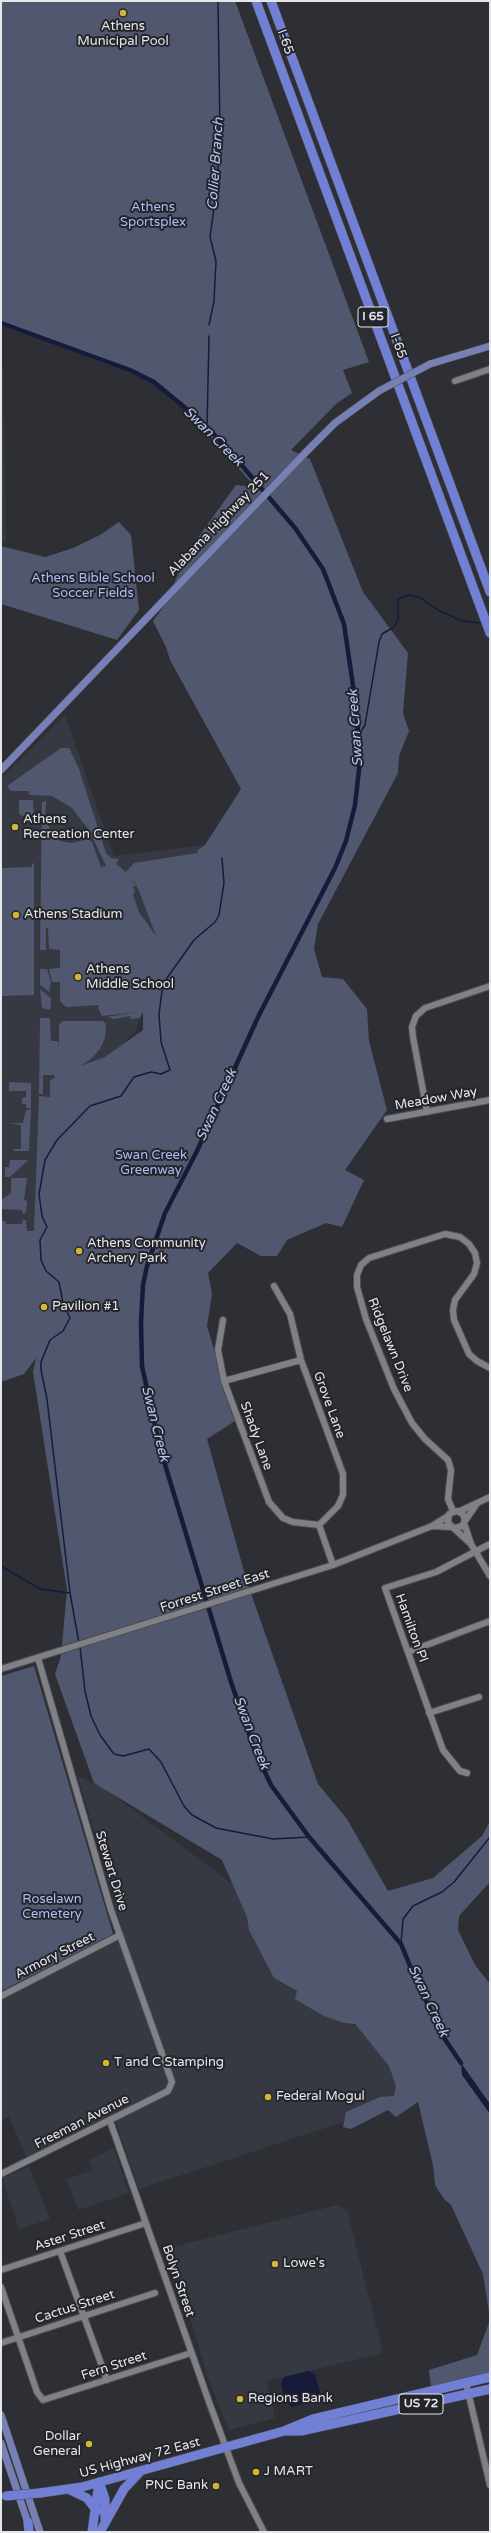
<!DOCTYPE html>
<html>
<head>
<meta charset="utf-8">
<style>
  body { margin:0 }
  #map { position:relative; width:491px; height:2533px; overflow:hidden; background:#2d2f34; font-family:"Varela Round",sans-serif }
  canvas { display:block }
  .frame { position:absolute; inset:0; border:2px solid #e6e7ea; pointer-events:none }
</style>
</head>
<body>
<div id="map">
<canvas width="491" height="2533"></canvas>
<div class="frame"></div>
</div>
<script>
const ctx = document.querySelector('canvas').getContext('2d');
ctx.lineJoin = 'round';
function paint(path, color) { ctx.fillStyle = color; ctx.fill(path, 'evenodd'); }
const poly = rows => new Path2D(rows.map(r => 'M' + r).join(''));
function strokePath(path, color, width, dash) { ctx.strokeStyle = color; ctx.lineWidth = width; ctx.lineCap = dash ? 'butt' : 'round'; ctx.setLineDash(dash || []); ctx.stroke(path); }
function label(font, color, halo, rows, align = 'center') {
  ctx.font = font + ' "Varela Round",sans-serif'; ctx.lineWidth = 4; ctx.setLineDash([]); ctx.textBaseline = 'middle'; ctx.strokeStyle = halo; ctx.fillStyle = color; for (const [text, x, y, turn = 0] of rows) {
    ctx.save(); ctx.translate(x, y); ctx.rotate((+turn || 0) * Math.PI / 180); ctx.textAlign = isNaN(turn) ? turn : align; if (halo) ctx.strokeText(text, 0, 0); ctx.fillText(text, 0, 0); ctx.restore();
  }
}
paint(poly([
  [1,367,3,368,6,543,1,542],
  [65,715,114,856,205,845,215,887,166,943,136,1030,105,1063,40,1231,2,1231,1,1239,1,778],
  [78,1776,105,1789,234,1885,274,1978,356,2026,417,2098,139,2189,113,2114,27,2158,9,2117,1,2121,1,1999,124,1936],
  [114,2148,129,2193,78,2210,66,2179,93,2170,89,2160],
  [29,2167,50,2219,19,2229,2,2178],
  [337,2205,347,2210,383,2353,267,2381,275,2418,229,2430,209,2381,169,2248]
]), '#363942');
paint(poly([
  [1,1,235,1,369,362,343,370,352,393,336,404,291,450,310,459,363,592,408,653,403,713,409,731,399,756,398,773,318,924,314,949,322,977,343,979,367,1009,369,1041,387,1110,345,1170,364,1180,342,1227,326,1223,287,1240,277,1256,261,1256,237,1243,208,1273,212,1294,207,1326,235,1421,207,1439,247,1582,318,1784,347,1819,388,1891,433,1878,482,1836,490,1821,490,1882,459,1916,458,1930,475,1965,490,1984,490,2319,483,2274,451,2205,444,2199,435,2185,433,2165,418,2102,396,2117,388,2110,351,2129,343,2127,346,2112,380,2097,394,2096,396,2086,389,2066,355,2024,344,2023,322,2015,295,1999,297,1991,274,1978,249,1930,247,1917,222,1860,94,1783,55,1674,61,1656,67,1590,33,1372,36,1358,24,1374,1,1382,1,1221,5,1221,6,1224,22,1224,23,1220,26,1220,27,1231,34,1231,39,1096,50,1097,50,1080,55,1078,54,1075,43,1075,43,1094,39,1094,40,1018,50,1018,51,1041,58,1041,59,1047,59,1024,63,1021,103,1021,106,1024,105,1038,100,1049,91,1059,80,1066,105,1057,143,1030,143,1012,140,1018,131,1019,130,1016,114,1019,107,1017,137,1012,102,1016,98,1008,99,1005,66,1007,60,1001,60,982,52,982,49,969,60,968,60,950,49,949,48,928,46,928,46,950,40,950,42,802,46,801,45,817,52,834,60,841,72,843,88,839,92,842,101,867,106,866,89,830,72,808,52,796,29,795,29,791,11,791,7,786,61,748,69,748,79,769,106,853,111,858,119,859,116,864,126,872,134,863,197,853,199,859,197,851,205,845,241,789,170,660,166,647,153,621,164,606,189,550,236,485,255,487,191,414,171,394,151,381,131,369,1,323],
  [127,876,136,885,139,891,156,936,139,912,133,894,135,892,133,887,136,886],
  [119,522,131,535,139,610,117,640,1,604,1,546,45,557,73,548,100,535],
  [19,800,33,800,34,821,19,814],
  [32,863,34,864,34,995,1,996,1,868,32,867],
  [40,969,47,969,51,982,49,992,40,985],
  [40,989,51,998,50,1010,42,1008],
  [9,1082,31,1083,31,1109,26,1108,26,1104,22,1104,22,1098,26,1097,26,1091,9,1091],
  [26,1110,31,1110,29,1151,14,1151,14,1149,21,1149,21,1125,10,1123,23,1123],
  [10,1160,28,1160,10,1177,5,1177,5,1167,9,1167],
  [11,1178,27,1178,24,1200,27,1201,26,1212,23,1214,22,1210,1,1209,1,1200,11,1193],
  [34,1666,113,1934,1,1991,1,1676],
  [490,2320,490,2375,431,2388,429,2370,477,2355]
]), '#51576f');
paint(poly([
  [461,2063,490,2104,490,2114,462,2075],
  [309,2371,315,2374,320,2392,316,2400,292,2407,286,2402,281,2384,284,2377]
]), '#161b3b');
strokePath(poly([
  [209,325,214,301,216,261,210,237,217,186,220,130,218,1],
  [207,427,209,336],
  [358,736,365,725,379,642,382,634,394,627,398,620,398,599,408,595,419,597,438,610,462,621,481,623],
  [1,1566,40,1589,70,1593],
  [79,1643,70,1593,47,1399,41,1370,41,1362,50,1340,63,1331,70,1318,63,1303,59,1282,46,1271,41,1260,40,1240,47,1227,42,1216,39,1194,45,1160,57,1140,90,1106,121,1096,134,1077,151,1072,161,1074,170,1070,161,1042,159,1014,162,991,167,978,194,940,215,922,219,915,224,883,222,858],
  [80,1647,85,1691,91,1716,100,1735,114,1754,123,1756,149,1749,161,1762,184,1806,192,1815,216,1828,273,1839,309,1837],
  [401,1944,403,1919,413,1906,442,1892,454,1882,490,1837]
]), '#161b3b', 1.5);
strokePath(poly([
  [1,323,130,370,154,382,200,420,227,448,295,528,323,569,344,624,356,706,360,761,355,805,346,841,335,868,259,1015,197,1151,165,1213,147,1266,143,1285,141,1322,142,1366,160,1448,231,1682,255,1751,271,1785,309,1837,401,1944,415,1978,444,2038,461,2063]
]), '#161b3b', 4.5);
const minor = poly([
  [455,381,490,369],
  [427,1112,413,1037,412,1027,416,1016,425,1008,490,986],
  [387,1119,490,1100],
  [274,1286,290,1314,301,1360,343,1474,343,1495,338,1506,319,1525],
  [223,1320,218,1350,224,1381,269,1502,283,1518,293,1522,319,1525],
  [224,1381,301,1360],
  [453,1511,448,1499,451,1470,448,1460,425,1439,412,1423,394,1389,366,1319,357,1287,357,1275,361,1265,369,1258,445,1234,460,1237,469,1244,475,1253,477,1263,474,1274,455,1300,453,1310,454,1320,469,1354,477,1361,490,1368],
  [460,1511,490,1497],
  [465,1521,476,1505],
  [464,1523,471,1544,490,1576],
  [319,1525,333,1565],
  [432,1526,451,1527],
  [455,1528,462,1526,465,1521,463,1514,457,1511,449,1514,448,1523,471,1544],
  [408,1652,490,1621],
  [1,1669,333,1565,432,1526,448,1516],
  [429,1713,479,1697],
  [467,1773,460,1771,443,1750,385,1588,436,1572,490,1544],
  [1,1996,120,1935],
  [110,2121,209,2402,239,2483,264,2532],
  [1,2174,168,2091,172,2082,111,1910,38,1658],
  [60,2251,107,2380],
  [1,2270,146,2223],
  [1,2287,37,2392,43,2400,191,2353],
  [1,2343,155,2293],
  [466,2383,490,2485]
]);
const major = poly([
  [430,364,490,346],
  [1,770,307,451,335,423,379,391],
  [1,2415,40,2532],
  [1,2443,29,2526]
]);
const highway = poly([
  [256,1,490,633],
  [271,1,490,592],
  [284,2431,301,2431,490,2389],
  [99,2482,105,2499,105,2519],
  [70,2490,87,2498,97,2511],
  [40,2493,82,2487,284,2431,313,2419,490,2377],
  [28,2522,29,2532],
  [92,2532,99,2482],
  [100,2532,124,2489,139,2473]
]);
strokePath(minor, '#4c4d51', 8);
strokePath(major, '#4c4d51', 8);
strokePath(highway, '#4c4d51', 10);
strokePath(minor, '#808187', 6);
strokePath(major, '#7780b5', 7);
strokePath(highway, '#717fd4', 9);
const majorBridge = poly([
  [379,391,430,364]
]);
const highwayBridge = poly([
  [6,2496,40,2493]
]);
strokePath(majorBridge, '#4c4d51', 8, []);
strokePath(highwayBridge, '#4c4d51', 10, []);
strokePath(majorBridge, '#7780b5', 7);
strokePath(highwayBridge, '#717fd4', 9);
for (const [x, y, r, color] of [
  [123,13,4,"#d5b535"],
  [15,827,4,"#d5b535"],
  [16,915,4,"#d5b535"],
  [78,977,4,"#d5b535"],
  [79,1251,4,"#d5b535"],
  [44,1307,4,"#d5b535"],
  [106,2063,4,"#d5b535"],
  [268,2097,4,"#d5b535"],
  [275,2264,4,"#d5b535"],
  [240,2399,4,"#d5b535"],
  [89,2444,4,"#d5b535"],
  [256,2472,4,"#d5b535"],
  [216,2486,4,"#d5b535"]
]) { const dot = new Path2D(); dot.arc(x, y, r, 0, 2 * Math.PI); ctx.fillStyle = color; ctx.fill(dot); strokePath(dot, '#24252a', 1.5); }
for (const [x, y, w] of [
  [373,317,30],
  [421,2404,44]
]) { const box = new Path2D(); box.roundRect(x - w / 2, y - 10, w, 20, 3); ctx.fillStyle = '#24252a'; ctx.fill(box); strokePath(box, '#e6e7ea', 1); }
label('bold 12px', '#e6e7ea', null, [
  ["I 65",373,317],
  ["US 72",421,2404]
]);
label('13px', '#e6e7ea', '#24252a', [
  ["Athens",123,27,"center"],
  ["Municipal Pool",123,42,"center"],
  ["Athens",23,820],
  ["Recreation Center",23,835],
  ["Athens Stadium",24,915],
  ["Athens",86,970],
  ["Middle School",86,985],
  ["Athens Community",87,1244],
  ["Archery Park",87,1259],
  ["Pavilion #1",52,1307],
  ["T and C Stamping",114,2063],
  ["Federal Mogul",276,2097],
  ["Lowe's",283,2264],
  ["Regions Bank",248,2399],
  ["Dollar",81,2437,"right"],
  ["General",81,2452,"right"],
  ["J MART",264,2472],
  ["PNC Bank",208,2486,"right"]
], 'left');
label('13px', '#e6e7ea', '#24252a', [
  ["I-65",285,42,70],
  ["I-65",398,346,70],
  ["Alabama Highway 251",219,524,-46],
  ["Meadow Way",436,1099,-10],
  ["Ridgelawn Drive",390,1345,68],
  ["Grove Lane",329,1405,70],
  ["Shady Lane",256,1436,70],
  ["Forrest Street East",215,1591,-18],
  ["Hamilton Pl",411,1628,70],
  ["Stewart Drive",111,1871,73],
  ["Armory Street",55,1956,-27],
  ["Freeman Avenue",82,2122,-27],
  ["Aster Street",70,2236,-18],
  ["Bolyn Street",178,2281,71],
  ["Cactus Street",75,2307,-18],
  ["Fern Street",114,2366,-18],
  ["US Highway 72 East",140,2458,-15]
]);
label('13px', '#adbbfa', '#24252a', [
  ["Athens",153,208],
  ["Sportsplex",153,223],
  ["Athens Bible School",93,579],
  ["Soccer Fields",93,594],
  ["Swan Creek",151,1156],
  ["Greenway",151,1171],
  ["Roselawn",52,1900],
  ["Cemetery",52,1915]
]);
label('italic 14px', '#b8c4f7', '#24252a', [
  ["Collier Branch",216,164,-86],
  ["Swan Creek",213,437,45],
  ["Swan Creek",356,728,-94],
  ["Swan Creek",217,1105,-65],
  ["Swan Creek",155,1424,76],
  ["Swan Creek",251,1733,69],
  ["Swan Creek",428,2001,65]
]);
</script>
</body>
</html>
